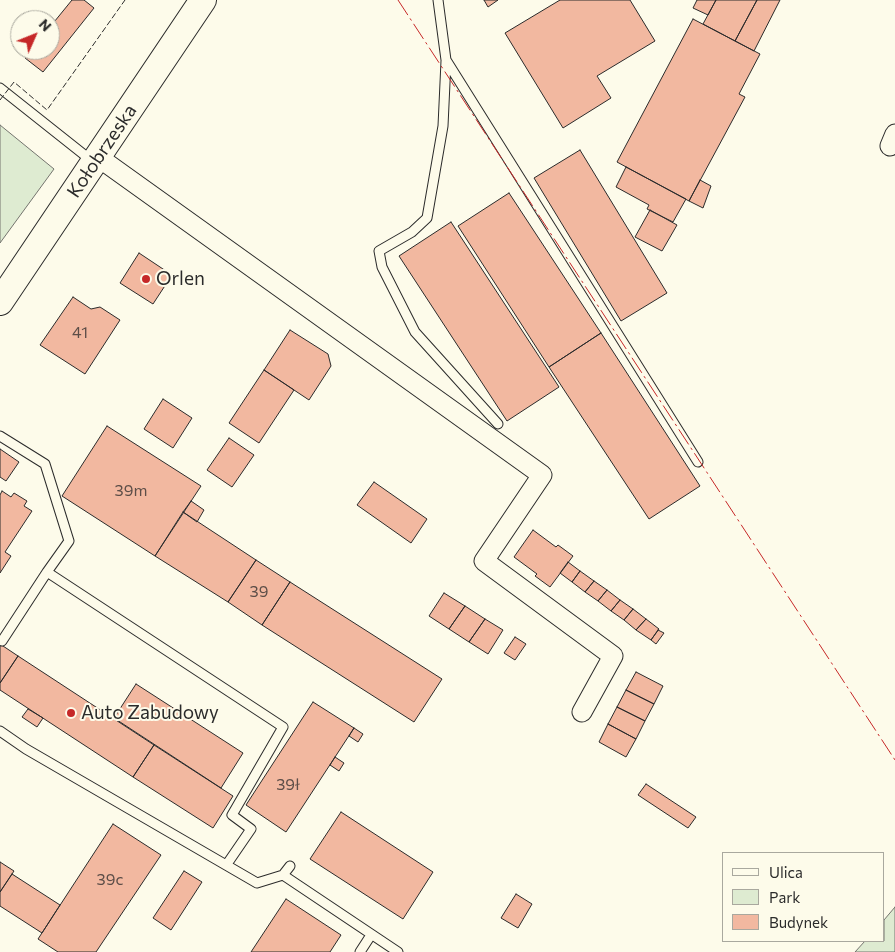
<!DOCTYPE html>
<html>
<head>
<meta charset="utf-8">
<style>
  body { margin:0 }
  #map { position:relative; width:895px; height:952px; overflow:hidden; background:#fdfbea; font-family:Commissioner,sans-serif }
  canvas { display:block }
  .legend { position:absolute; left:722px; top:852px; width:162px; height:90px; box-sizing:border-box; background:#fdfbea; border:1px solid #a9a89e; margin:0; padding:6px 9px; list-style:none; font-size:15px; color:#2b2b2b }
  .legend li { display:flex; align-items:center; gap:10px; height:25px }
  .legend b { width:25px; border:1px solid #a9a89e }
  .north { position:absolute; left:10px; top:10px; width:50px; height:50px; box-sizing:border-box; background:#fdfbea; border:1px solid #a9a89e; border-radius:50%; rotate:46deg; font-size:14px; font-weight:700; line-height:20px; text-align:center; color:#2b2b2b }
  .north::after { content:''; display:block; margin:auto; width:18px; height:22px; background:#c62828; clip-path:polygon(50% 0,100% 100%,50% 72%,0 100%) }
</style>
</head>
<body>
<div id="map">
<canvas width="895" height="952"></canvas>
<ul class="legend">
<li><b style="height:6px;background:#fdfbea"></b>Ulica</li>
<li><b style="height:14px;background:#deebd1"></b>Park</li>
<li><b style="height:14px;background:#f2b8a0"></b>Budynek</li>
</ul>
<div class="north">N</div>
</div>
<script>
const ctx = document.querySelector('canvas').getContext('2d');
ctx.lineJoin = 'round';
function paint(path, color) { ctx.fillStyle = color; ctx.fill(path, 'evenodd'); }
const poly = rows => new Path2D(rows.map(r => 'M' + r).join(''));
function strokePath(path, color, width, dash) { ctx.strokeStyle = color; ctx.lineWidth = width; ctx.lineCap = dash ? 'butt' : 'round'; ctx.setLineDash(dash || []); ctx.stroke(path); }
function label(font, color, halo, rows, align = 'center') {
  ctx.font = font + ' Commissioner,sans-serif'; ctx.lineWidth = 4; ctx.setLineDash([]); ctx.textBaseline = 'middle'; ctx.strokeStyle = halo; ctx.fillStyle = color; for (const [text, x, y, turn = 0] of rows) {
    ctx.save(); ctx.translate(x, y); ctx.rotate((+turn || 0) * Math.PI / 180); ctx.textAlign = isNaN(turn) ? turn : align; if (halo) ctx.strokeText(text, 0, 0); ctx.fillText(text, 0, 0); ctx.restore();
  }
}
const green = poly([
  [0,125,54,169,0,243,0,125],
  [895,907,895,952,855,952,865,941,884,941,884,920,895,907]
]);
paint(green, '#deebd1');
strokePath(green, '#74746e', 1);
const building = poly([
  [72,0,84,0,94,8,43,72,25,58,32,50,50,50,50,27,72,0],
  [484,0,498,0,488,7,484,0],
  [560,0,630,0,655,41,597,76,611,98,563,128,505,33,560,0],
  [697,0,716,0,708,15,693,8,697,0],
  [716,0,757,0,735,41,703,24,716,0],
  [757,0,780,0,754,51,735,41,757,0],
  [693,19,760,54,739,94,745,97,689,201,617,162,693,19],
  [580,150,667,293,621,321,534,178,580,150],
  [626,167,686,199,673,222,647,209,649,205,616,187,626,167],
  [700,180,711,186,703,208,689,201,700,180],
  [509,193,601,333,549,367,458,226,509,193],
  [650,210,677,225,662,251,635,237,650,210],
  [451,222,559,387,507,421,399,256,451,222],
  [139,253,172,275,153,304,120,283,139,253],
  [73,297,91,309,100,307,120,320,85,374,40,345,73,297],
  [290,330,328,354,331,366,309,400,264,370,290,330],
  [601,333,700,486,649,519,549,367,601,333],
  [264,370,294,390,259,443,229,423,264,370],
  [163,399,192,418,173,448,144,429,163,399],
  [107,426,201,486,155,556,62,496,107,426],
  [229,438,254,455,232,487,207,470,229,438],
  [0,449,19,462,6,481,0,477,0,449],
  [374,482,427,519,411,543,357,505,374,482],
  [2,491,11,497,14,493,27,501,24,506,32,511,5,552,11,556,0,573,0,495,2,491],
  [191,501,204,510,197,522,183,512,191,501],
  [183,512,256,560,228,602,155,556,183,512],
  [533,530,556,547,558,545,573,556,550,587,535,576,537,574,514,557,533,530],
  [256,560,290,582,262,625,228,602,256,560],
  [568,562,580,571,572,582,560,573,568,562],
  [580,571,594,581,585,592,572,582,580,571],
  [594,581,607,590,598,601,585,592,594,581],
  [290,582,442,679,414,722,262,625,290,582],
  [607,590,620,600,611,611,598,601,607,590],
  [444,593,465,606,449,629,429,616,444,593],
  [620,600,633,609,624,620,611,611,620,600],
  [465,606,485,619,469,642,449,629,465,606],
  [633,609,646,619,636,630,624,620,633,609],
  [485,619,503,630,488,654,469,642,485,619],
  [646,619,659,629,651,640,636,630,646,619],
  [658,630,664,633,656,644,651,640,658,630],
  [515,637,526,644,515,660,504,653,515,637],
  [0,644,18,656,0,683,0,644],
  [18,656,154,745,133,777,0,690,0,683,18,656],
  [636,672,663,686,654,704,626,690,636,672],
  [136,684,243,753,221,788,114,718,136,684],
  [626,690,654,704,645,721,617,707,626,690],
  [313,702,354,728,286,832,246,805,313,702],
  [617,707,645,721,636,739,608,724,617,707],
  [28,709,43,718,37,727,22,717,28,709],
  [608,724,636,739,626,757,599,742,608,724],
  [354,728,363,734,358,742,349,736,354,728],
  [154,745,233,796,213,828,133,777,154,745],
  [335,757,344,763,339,771,330,765,335,757],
  [646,784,696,817,688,828,638,795,646,784],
  [341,812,433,872,403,919,310,859,341,812],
  [113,824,161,855,96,952,58,952,38,939,113,824],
  [0,862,14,871,0,892,0,862],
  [184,871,202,882,171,930,153,918,184,871],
  [12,874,60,905,42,933,0,906,0,892,12,874],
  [516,894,532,904,518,928,501,918,516,894],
  [286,899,341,935,330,952,251,952,286,899]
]);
paint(building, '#f2b8a0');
strokePath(building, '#2b2b2b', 1);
const lane = poly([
  [438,0,446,60,698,462],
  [446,61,443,126,427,218,412,232,379,251,382,267,415,332,498,424],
  [0,88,92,161],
  [0,436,45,464,69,541,47,572],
  [2,641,47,572,283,727,232,815,251,829,227,864],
  [0,731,26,749,257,883,283,875,290,866],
  [283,875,398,952],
  [360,952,371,935]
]);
const street = poly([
  [890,146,895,134],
  [98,157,542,475,484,561,613,656,582,712]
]);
const secondary = poly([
  [0,302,203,0]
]);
strokePath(lane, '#2b2b2b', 11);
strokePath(street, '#2b2b2b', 21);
strokePath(secondary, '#2b2b2b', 28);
strokePath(lane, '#fdfbea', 9);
strokePath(street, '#fdfbea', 19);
strokePath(secondary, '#fdfbea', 26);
strokePath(poly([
  [0,100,14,82,47,110,125,0]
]), '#2b2b2b', 1, [6, 2.5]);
strokePath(poly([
  [398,0,895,760]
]), '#c62828', 1, [18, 4, 2.5, 4]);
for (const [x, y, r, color] of [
  [146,279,5,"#c62828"],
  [71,713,5,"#c62828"]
]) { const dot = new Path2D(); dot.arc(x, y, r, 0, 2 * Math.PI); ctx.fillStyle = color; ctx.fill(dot); strokePath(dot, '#fdfbea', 2); }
label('16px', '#5d4e48', null, [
  ["41",80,333],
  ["39m",131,491],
  ["39",259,592],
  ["39ł",288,785],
  ["39c",110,880]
]);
label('19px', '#2b2b2b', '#fdfbea', [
  ["Kołobrzeska",102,151,-56]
]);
label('19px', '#2b2b2b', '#fdfbea', [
  ["Orlen",156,279],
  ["Auto Zabudowy",81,713]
], 'left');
</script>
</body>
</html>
